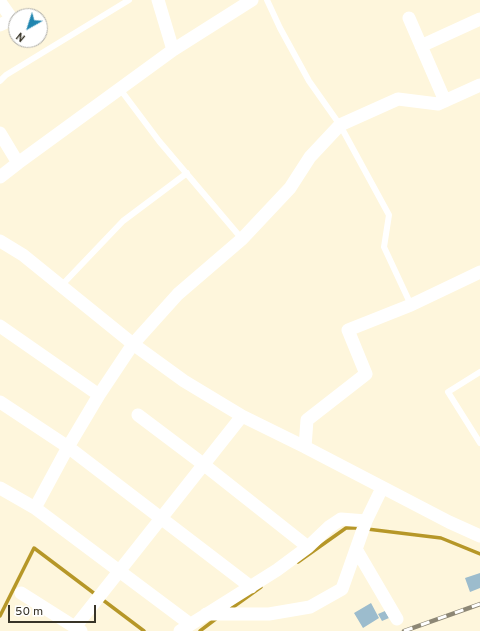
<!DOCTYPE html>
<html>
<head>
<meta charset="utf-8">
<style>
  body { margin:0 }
  #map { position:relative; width:480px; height:631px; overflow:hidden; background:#fef6dc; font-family:Overpass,sans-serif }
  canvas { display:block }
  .north { position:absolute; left:8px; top:8px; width:40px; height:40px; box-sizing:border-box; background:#fff; border:1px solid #afaea9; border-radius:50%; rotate:219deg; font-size:11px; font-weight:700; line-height:16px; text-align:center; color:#383428 }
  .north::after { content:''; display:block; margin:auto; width:14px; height:18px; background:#2085af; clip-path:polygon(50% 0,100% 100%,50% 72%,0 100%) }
  .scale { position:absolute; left:8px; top:605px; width:88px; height:18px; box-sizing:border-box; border:2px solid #383428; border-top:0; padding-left:5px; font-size:12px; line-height:14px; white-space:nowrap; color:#383428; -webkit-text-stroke:3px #fff; paint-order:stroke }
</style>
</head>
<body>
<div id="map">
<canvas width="480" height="631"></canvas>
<div class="north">N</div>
<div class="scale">50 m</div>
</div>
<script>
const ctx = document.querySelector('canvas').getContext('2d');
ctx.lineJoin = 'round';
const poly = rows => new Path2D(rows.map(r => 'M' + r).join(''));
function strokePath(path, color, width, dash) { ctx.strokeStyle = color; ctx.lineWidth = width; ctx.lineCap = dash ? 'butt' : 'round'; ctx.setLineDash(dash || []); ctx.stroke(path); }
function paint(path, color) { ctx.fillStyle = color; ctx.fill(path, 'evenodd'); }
strokePath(poly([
  [367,529,441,538,480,554],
  [298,562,346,528,360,528],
  [229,610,261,587],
  [0,616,34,548,144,631],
  [200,631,217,618]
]), '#b69728', 3.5);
paint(poly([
  [480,573,480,588,470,592,465,578],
  [371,603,379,618,363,628,354,613],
  [385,611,389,618,382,621,378,614]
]), '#9cbccd');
strokePath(poly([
  [267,0,280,28,309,81,340,125,389,215,384,247,411,305],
  [0,81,6,75,129,0],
  [120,89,159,141,242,239],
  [61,286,123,221,187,173],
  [480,372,448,392,480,443]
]), '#fff', 6);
strokePath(poly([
  [158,0,173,50],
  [0,2,12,19,0,25],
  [409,18,445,101],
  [421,46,480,19],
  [0,133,18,163],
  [0,177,18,163,173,50,252,0],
  [0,241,23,255,133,344,184,381,242,416,305,447,449,522,480,536],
  [0,326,99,395],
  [0,402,68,447,251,587],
  [138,415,203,464,308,547],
  [305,447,307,420,366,374,348,330,411,305,480,272],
  [0,488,35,508,190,624],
  [35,508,68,447,99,395,133,344,178,294,242,239,290,188,310,157,340,125,398,99,438,104,480,85],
  [356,549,397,619],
  [21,593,81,631],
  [206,614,269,614,310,607,342,589,366,521,382,488],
  [75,627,242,416],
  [180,631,277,570,308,547,329,527,341,519,366,521]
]), '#fff', 13);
const rail = poly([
  [404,631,480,604]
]);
strokePath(rail, '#8d8775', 4.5);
strokePath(rail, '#fff', 3, [9]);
</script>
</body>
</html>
